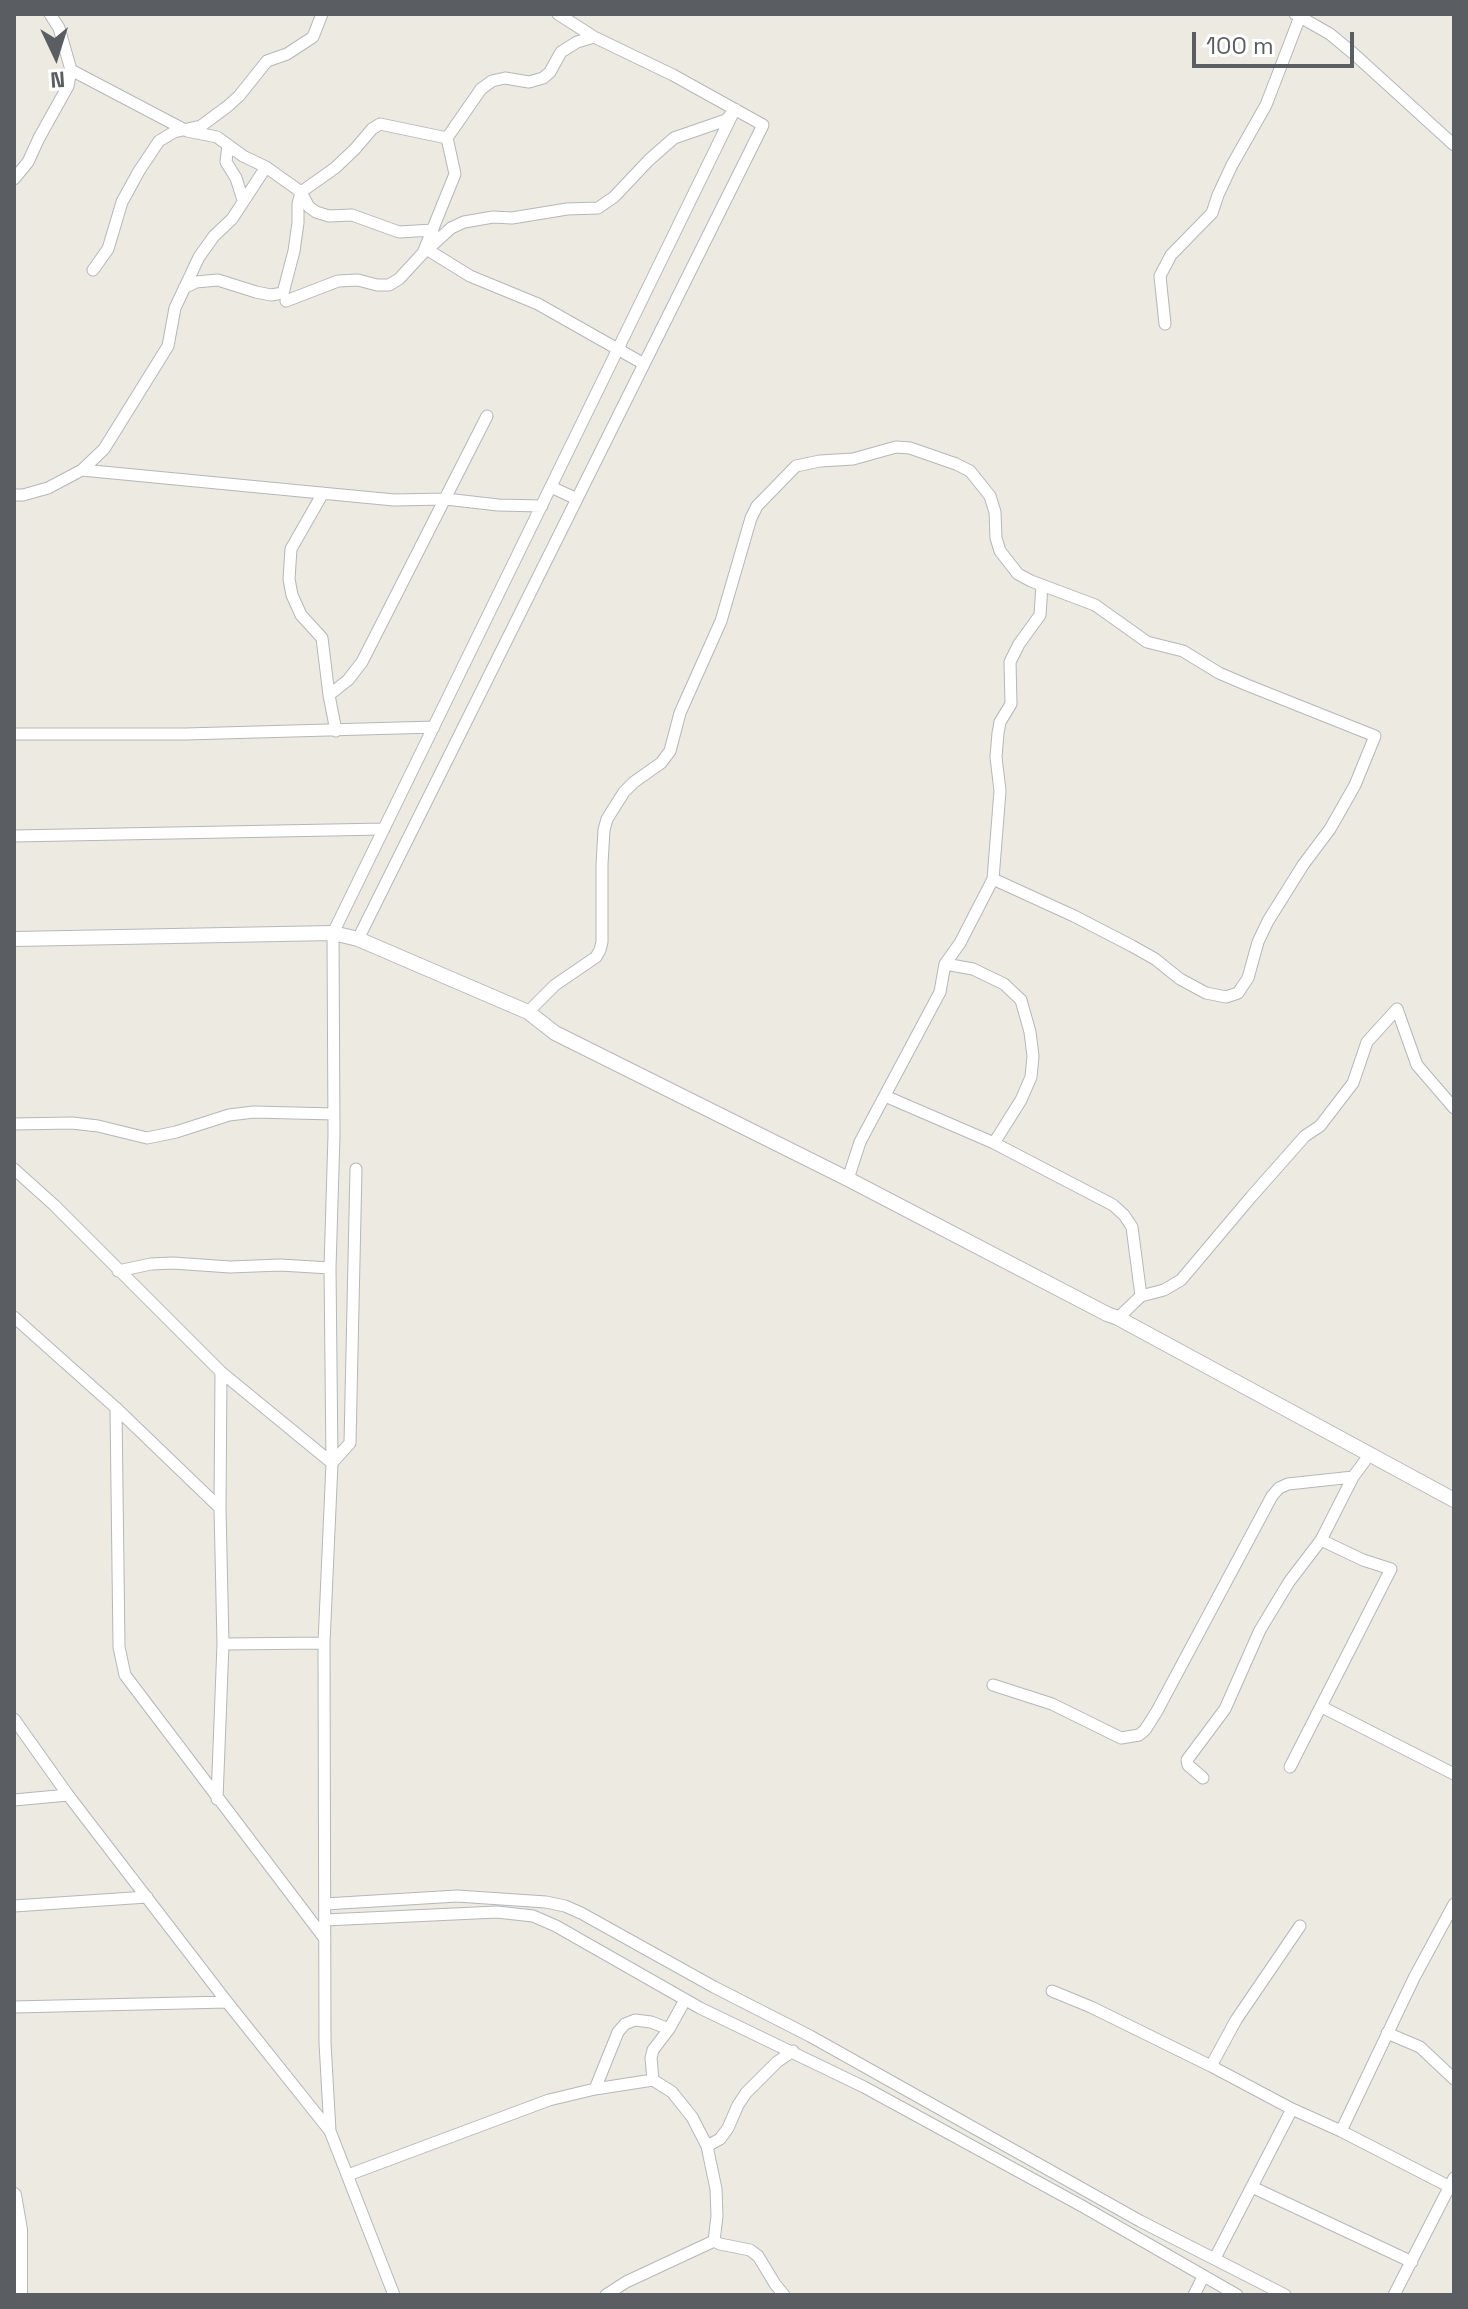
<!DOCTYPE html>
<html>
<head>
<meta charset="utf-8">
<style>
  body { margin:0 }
  #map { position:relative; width:1468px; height:2309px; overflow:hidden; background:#eceae1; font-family:"Space Grotesk",sans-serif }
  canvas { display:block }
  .frame { position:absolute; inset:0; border:16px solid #5a5d61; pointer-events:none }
  .north { position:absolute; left:16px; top:16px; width:80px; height:80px; -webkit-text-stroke:6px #fff; paint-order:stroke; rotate:176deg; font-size:22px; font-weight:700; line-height:32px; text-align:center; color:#5a5d61 }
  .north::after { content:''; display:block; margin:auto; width:28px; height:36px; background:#5a5d61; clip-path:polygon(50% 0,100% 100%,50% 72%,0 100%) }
  .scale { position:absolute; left:1192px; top:32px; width:162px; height:36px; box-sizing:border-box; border:4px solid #5a5d61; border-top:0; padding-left:10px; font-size:24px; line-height:28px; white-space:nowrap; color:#5a5d61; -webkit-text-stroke:6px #fff; paint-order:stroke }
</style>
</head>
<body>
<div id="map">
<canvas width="1468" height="2309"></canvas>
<div class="frame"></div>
<div class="north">N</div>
<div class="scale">100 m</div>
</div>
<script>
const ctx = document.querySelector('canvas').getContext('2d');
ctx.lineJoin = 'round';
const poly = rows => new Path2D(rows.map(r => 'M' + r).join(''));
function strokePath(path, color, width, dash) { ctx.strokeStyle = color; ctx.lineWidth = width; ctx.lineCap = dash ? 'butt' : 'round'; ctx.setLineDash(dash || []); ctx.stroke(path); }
const street = poly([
  [1295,14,1330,34,1354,54,1454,145],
  [71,70,187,131,217,137,243,156,266,167],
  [228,145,226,162,236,178,243,200],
  [14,179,28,162,39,138,68,86,71,70,59,28,50,14],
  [427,250,451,228,464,222,493,217,512,218,567,209,598,208,614,197,649,160,674,138,726,120,732,113],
  [428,250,470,276,538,304,644,364],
  [93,270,108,249,122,202,139,171,159,141,174,132,201,126,228,106,239,96,267,61,287,54,313,37,322,14],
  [184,288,196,282,218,280,256,292,271,295,283,293,294,251,298,223,298,204,301,192,335,168,355,149,372,129,380,124,447,138],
  [286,301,338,281,358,280,377,285,389,285,399,279,423,253,455,174,447,138,481,89,492,81,505,78,529,82,543,78,550,72,561,52,577,42,594,37],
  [1165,324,1160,276,1171,255,1212,213,1218,195,1232,165,1266,105,1301,14],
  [82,470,394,500,446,499,498,505,542,506],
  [551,487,577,499],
  [323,493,291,549,289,579,292,595,301,615,322,638,329,695,336,731],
  [14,495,23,495,48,488,82,470,104,449,168,346,175,308,199,257,214,236,232,219,266,167,301,192,309,207,316,212,329,216,352,215,399,232,433,230],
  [329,695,348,680,362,662,487,416],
  [14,734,186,734,434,727],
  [14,836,384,829],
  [993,879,1000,791,996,757,998,733,1000,722,1011,704,1010,662,1019,644,1040,615,1042,585],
  [358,939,763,125,673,75,594,37,558,14],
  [528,1012,555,985,596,957,600,950,602,942,602,864,604,830,607,819,624,792,634,782,661,763,670,751,680,713,721,621,751,518,757,506,796,466,820,461,853,459,896,447,910,448,956,464,970,471,990,496,995,512,996,538,1000,551,1018,574,1031,581,1095,605,1147,642,1183,651,1219,673,1247,685,1375,736,1355,785,1330,829,1303,865,1268,921,1258,942,1248,978,1238,993,1226,997,1206,993,1180,979,1155,959,1132,946,1074,916,993,879,960,943,945,964,940,992,860,1142,848,1179],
  [885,1096,994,1143,1021,1100,1031,1077,1033,1056,1030,1032,1021,1000,1004,984,973,969,945,964],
  [14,1124,72,1123,98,1126,147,1138,176,1132,229,1115,254,1112,334,1114],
  [994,1143,1113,1205,1124,1215,1132,1227,1141,1296],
  [14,1169,54,1205,221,1372,332,1463,324,1643,325,2043,330,2131],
  [118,1271,151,1264,173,1263,230,1267,280,1265,330,1268],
  [14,1317,116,1408,220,1508,221,1372],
  [1118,1318,1141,1296,1164,1290,1181,1280,1251,1197,1305,1136,1320,1126,1353,1083,1367,1042,1397,1009,1417,1065,1454,1108],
  [116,1408,119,1647,125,1675,325,1939],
  [332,1463,330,1268,334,1135,333,933,735,109],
  [332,1463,350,1443,356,1169],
  [223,1644,324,1643],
  [993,1685,1052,1704,1121,1738,1139,1735,1145,1730,1157,1711,1272,1496,1279,1488,1288,1484,1353,1477,1370,1454],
  [1322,1707,1454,1774],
  [14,1719,68,1795,227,2002,330,2131,394,2295],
  [1290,1767,1391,1569,1363,1560,1321,1540],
  [1203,1778,1188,1765,1187,1760,1225,1709,1260,1630,1289,1582,1321,1540,1353,1477],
  [217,1799,223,1644,220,1508],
  [14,1800,68,1795],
  [325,1904,457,1896,546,1902,565,1906,581,1913,714,1987,810,2036,1140,2221,1285,2295],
  [14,1906,147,1897],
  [325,1920,497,1912,533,1916,556,1926,700,2008,864,2087,1082,2206,1237,2295],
  [1052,1991,1091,2007,1211,2066,1292,2109,1341,2131,1454,2189],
  [14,2007,227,2002],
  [1387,2033,1420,2047,1454,2079],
  [1211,2066,1236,2020,1300,1926],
  [653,2080,651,2058,653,2050,669,2029,685,2000],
  [595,2089,618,2032,625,2024,635,2020,651,2022,669,2029],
  [1341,2131,1414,1978,1454,1904],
  [707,2146,720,2139,728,2128,738,2105,746,2093,777,2062,793,2051],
  [348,2175,549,2100,595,2089,653,2080,672,2092,692,2117,707,2146,716,2189,717,2216,714,2241,720,2244,750,2250,758,2256,775,2284,784,2295],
  [1252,2187,1412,2262],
  [1215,2258,1292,2109],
  [606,2295,626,2282,714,2241],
  [1194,2295,1203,2277],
  [1394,2295,1454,2178]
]);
const secondary = poly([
  [14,939,333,933,358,939,528,1012,555,1033,848,1179,1107,1314,1118,1318,1454,1500],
  [14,2195,20,2230,20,2295]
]);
strokePath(street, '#b4b7bb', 13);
strokePath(secondary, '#b5b8bd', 16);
strokePath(street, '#fff', 11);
strokePath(secondary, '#fff', 14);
</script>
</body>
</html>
